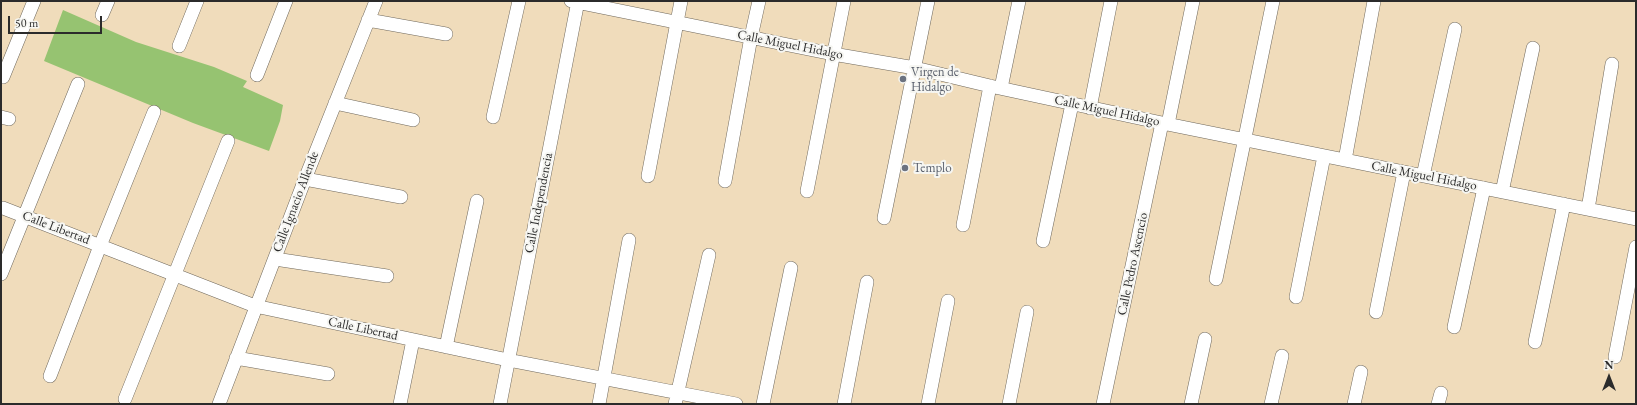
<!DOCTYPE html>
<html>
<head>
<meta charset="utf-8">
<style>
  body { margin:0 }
  #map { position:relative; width:1637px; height:405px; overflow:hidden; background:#f0dcbb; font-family:"EB Garamond",serif }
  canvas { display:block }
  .frame { position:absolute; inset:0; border:2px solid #2b2b2b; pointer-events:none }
  .north { position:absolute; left:1589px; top:357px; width:40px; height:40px; -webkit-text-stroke:3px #f6f6f2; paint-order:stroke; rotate:0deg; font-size:11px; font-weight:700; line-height:16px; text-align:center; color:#2b2b2b }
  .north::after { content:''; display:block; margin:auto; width:14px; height:18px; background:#2b2b2b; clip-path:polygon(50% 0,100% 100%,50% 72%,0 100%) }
  .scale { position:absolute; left:8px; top:16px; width:94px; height:18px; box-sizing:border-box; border:2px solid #2b2b2b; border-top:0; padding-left:5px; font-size:12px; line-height:14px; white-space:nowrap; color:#2b2b2b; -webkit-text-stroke:3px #f6f6f2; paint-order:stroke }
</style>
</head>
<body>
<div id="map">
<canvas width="1637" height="405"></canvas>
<div class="frame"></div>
<div class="north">N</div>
<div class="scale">50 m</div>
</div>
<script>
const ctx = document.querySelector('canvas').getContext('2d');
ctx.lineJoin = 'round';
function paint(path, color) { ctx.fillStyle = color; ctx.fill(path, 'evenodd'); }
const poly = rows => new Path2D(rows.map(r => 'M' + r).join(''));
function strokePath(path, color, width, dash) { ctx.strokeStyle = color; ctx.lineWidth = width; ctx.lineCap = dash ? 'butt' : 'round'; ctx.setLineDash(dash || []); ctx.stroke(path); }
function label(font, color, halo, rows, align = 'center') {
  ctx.font = font + ' "EB Garamond",serif'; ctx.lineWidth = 4; ctx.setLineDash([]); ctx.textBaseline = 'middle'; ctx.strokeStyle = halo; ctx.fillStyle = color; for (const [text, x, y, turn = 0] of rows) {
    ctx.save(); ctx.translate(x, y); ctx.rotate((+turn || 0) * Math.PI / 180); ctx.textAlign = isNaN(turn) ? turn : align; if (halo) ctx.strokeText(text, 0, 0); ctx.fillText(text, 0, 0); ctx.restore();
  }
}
paint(poly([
  [63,10,136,42,214,67,247,81,243,87,283,105,280,121,269,151,193,123,44,61]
]), '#96c371');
const minor = poly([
  [571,1,833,54,915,68,990,86,1162,123,1636,219],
  [102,15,108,1],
  [368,20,446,34],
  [179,46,197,1],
  [257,75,286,1],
  [3,77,34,1],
  [1001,88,1019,1],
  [335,103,413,120],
  [1090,108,1111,1],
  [1,117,9,119],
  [493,117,519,1],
  [1168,124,1193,1],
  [1345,160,1374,1],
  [648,176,681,1],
  [1423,176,1455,29],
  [305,179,401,197],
  [725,181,751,37,759,1],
  [807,191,844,1],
  [1502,192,1533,48],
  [3,208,255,306,508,360,736,404],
  [1588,209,1612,64],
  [884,218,928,1],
  [963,225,990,86],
  [1043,241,1072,104],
  [275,259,387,276],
  [1,274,78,84],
  [1216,279,1273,1],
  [1296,297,1324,156],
  [1376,312,1404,172],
  [1454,327,1484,188],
  [1535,342,1564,204],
  [446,347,477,201],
  [1615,357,1636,247],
  [236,358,328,374],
  [50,376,100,246,154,112],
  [125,399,228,141],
  [219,404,305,179,376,1],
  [400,404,413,340],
  [500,404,578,1],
  [599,404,629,240],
  [675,404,709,255],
  [763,404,791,268],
  [844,404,867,282],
  [928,404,948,301],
  [1009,404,1027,312],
  [1103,404,1162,123],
  [1191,404,1205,339],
  [1271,404,1282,356],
  [1354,404,1361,372],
  [1438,404,1441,393]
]);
strokePath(minor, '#70695d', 14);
strokePath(minor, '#fff', 13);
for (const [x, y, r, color] of [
  [903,79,4,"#6b7280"],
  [905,168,4,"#6b7280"]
]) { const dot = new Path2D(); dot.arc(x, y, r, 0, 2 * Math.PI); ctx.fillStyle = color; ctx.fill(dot); strokePath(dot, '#f6f6f2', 1.5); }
label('13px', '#2b2b2b', '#f6f6f2', [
  ["Calle Miguel Hidalgo",790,45,11],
  ["Calle Miguel Hidalgo",1107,111,12],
  ["Calle Miguel Hidalgo",1424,176,11],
  ["Calle Ignacio Allende",296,202,-69],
  ["Calle Independencia",539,203,-79],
  ["Calle Libertad",56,228,21],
  ["Calle Pedro Ascencio",1133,264,-78],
  ["Calle Libertad",363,329,12]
]);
label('13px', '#5b616d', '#f6f6f2', [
  ["Virgen de",911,72],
  ["Hidalgo",911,87],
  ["Templo",913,168]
], 'left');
</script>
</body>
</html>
